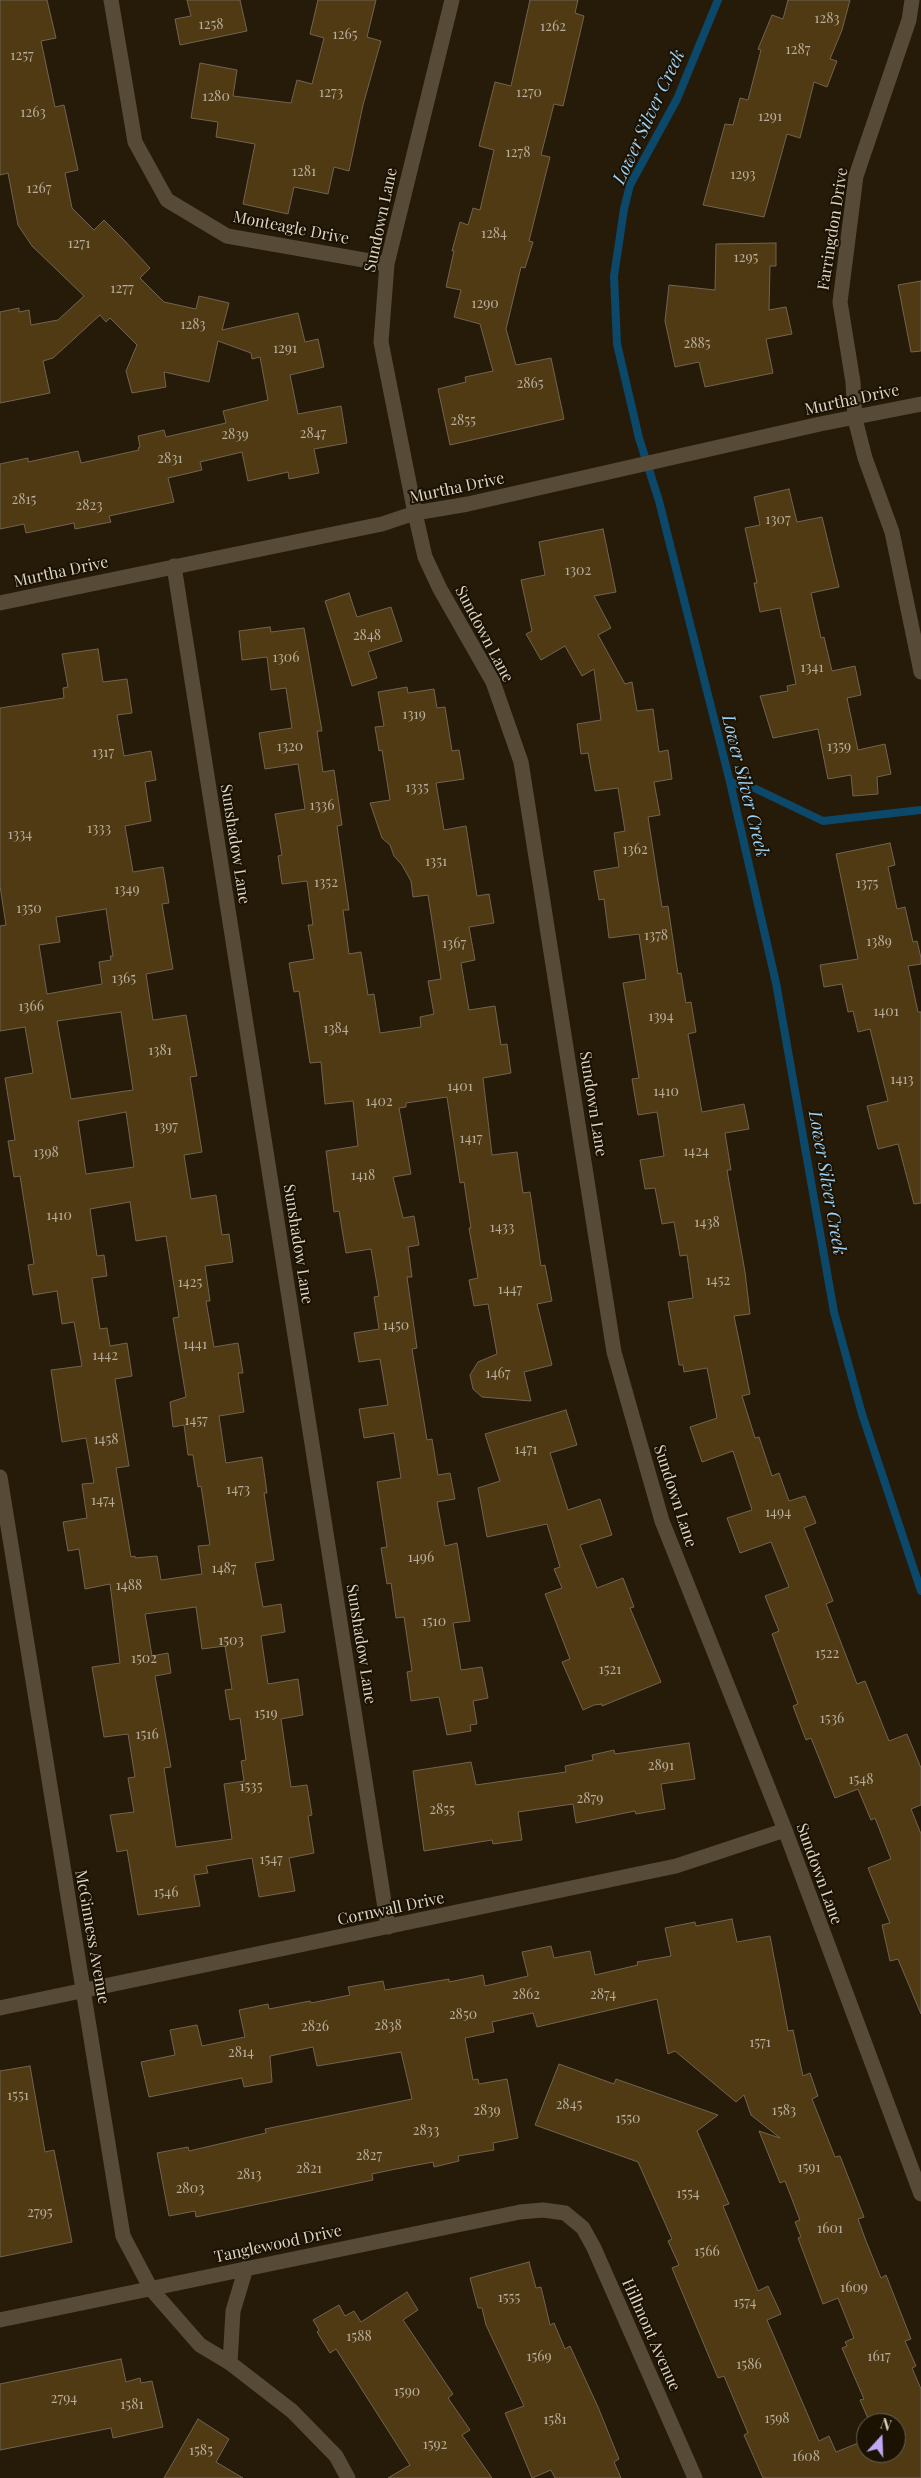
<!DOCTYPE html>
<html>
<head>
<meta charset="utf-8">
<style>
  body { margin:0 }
  #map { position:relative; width:921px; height:2478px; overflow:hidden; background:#261b09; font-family:"Playfair Display",serif }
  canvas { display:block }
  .north { position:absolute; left:856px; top:2413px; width:50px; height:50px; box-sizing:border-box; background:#1c1202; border:1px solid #696052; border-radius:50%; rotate:20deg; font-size:14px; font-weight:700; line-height:20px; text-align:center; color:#dcd5c9 }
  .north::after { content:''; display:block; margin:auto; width:18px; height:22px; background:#bea9f5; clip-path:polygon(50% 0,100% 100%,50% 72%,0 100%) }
</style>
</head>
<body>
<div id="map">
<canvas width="921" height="2478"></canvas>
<div class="north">N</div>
</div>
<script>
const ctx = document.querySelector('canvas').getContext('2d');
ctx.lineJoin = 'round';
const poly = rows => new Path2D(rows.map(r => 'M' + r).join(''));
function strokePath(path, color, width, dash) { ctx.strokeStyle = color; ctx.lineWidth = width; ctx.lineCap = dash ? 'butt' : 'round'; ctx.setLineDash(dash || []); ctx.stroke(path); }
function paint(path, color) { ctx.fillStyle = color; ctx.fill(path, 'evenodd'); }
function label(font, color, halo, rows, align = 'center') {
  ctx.font = font + ' "Playfair Display",serif'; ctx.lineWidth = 4; ctx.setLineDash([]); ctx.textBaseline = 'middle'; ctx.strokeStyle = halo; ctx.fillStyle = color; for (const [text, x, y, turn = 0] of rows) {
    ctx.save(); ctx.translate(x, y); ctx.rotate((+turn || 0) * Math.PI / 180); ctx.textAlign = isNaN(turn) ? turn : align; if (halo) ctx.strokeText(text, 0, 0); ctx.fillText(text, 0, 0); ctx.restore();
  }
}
strokePath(poly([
  [718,0,677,99,630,185,624,209,614,276,617,344,639,438,659,501,730,782,776,983,834,1312,862,1414,921,1591],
  [730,782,754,788,823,821,921,810]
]), '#0b4869', 8);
const building = poly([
  [0,0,47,0,56,38,41,41,55,107,64,105,78,170,65,173,72,208,94,230,104,220,124,240,150,268,140,278,164,302,196,309,199,296,229,303,222,330,298,313,305,342,318,339,324,367,290,375,298,414,341,406,347,443,314,449,319,473,289,479,288,472,248,481,242,452,200,462,202,470,168,478,174,502,109,516,111,522,75,529,74,523,26,533,24,524,0,529,0,464,28,458,28,462,78,451,81,463,139,450,138,448,140,447,138,436,164,430,166,437,226,423,223,411,268,400,260,357,252,359,251,353,218,341,209,382,164,372,166,387,132,393,126,371,137,345,110,318,106,322,100,315,53,358,43,361,50,393,0,403,0,312,19,308,19,312,29,310,31,325,58,320,84,296,32,246,18,225,8,173,0,175,0,0],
  [187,0,240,0,247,31,180,45,175,19,191,16,187,0],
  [318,0,376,0,367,37,381,41,363,105,349,171,334,167,328,194,294,187,288,214,243,204,255,144,216,137,218,122,191,118,200,63,237,70,233,96,291,103,297,80,312,84,324,38,310,34,318,0],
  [530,0,578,0,575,13,584,16,563,106,554,104,541,155,550,157,529,241,533,242,525,268,521,267,506,329,516,365,551,358,564,419,450,445,438,389,466,382,465,377,493,371,480,324,454,317,461,290,446,287,454,251,452,251,460,222,468,225,473,208,480,210,494,150,479,146,495,82,511,86,530,0],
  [788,0,850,0,842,30,830,59,837,61,827,87,814,82,800,138,787,134,764,217,703,205,725,124,733,125,740,98,748,100,761,50,758,49,772,15,783,19,788,0],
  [776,243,776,266,770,266,769,310,786,307,792,334,766,339,773,373,705,387,699,362,675,367,665,321,669,285,715,290,716,244,776,243],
  [921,281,921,351,911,352,898,285,921,281],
  [789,489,797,522,822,517,839,587,811,593,821,638,824,637,832,671,855,666,861,695,847,698,858,750,885,744,891,774,877,777,878,794,853,796,851,775,828,779,818,729,773,738,760,696,788,691,787,686,796,684,780,608,760,612,754,583,757,583,745,528,760,525,754,497,789,489],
  [603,529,616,592,594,596,611,628,598,635,625,684,632,682,637,711,653,709,659,752,668,750,672,779,654,782,660,815,648,817,662,907,668,906,678,974,681,973,686,1003,691,1002,696,1032,688,1034,702,1112,744,1104,749,1129,725,1133,731,1170,727,1170,745,1272,750,1314,734,1316,750,1394,742,1396,755,1438,759,1437,772,1476,779,1473,789,1501,805,1496,816,1523,804,1528,833,1601,826,1604,857,1684,865,1681,889,1741,907,1734,921,1768,921,1805,911,1809,921,1834,921,2014,898,1959,890,1961,882,1925,890,1923,868,1868,891,1859,875,1818,871,1820,858,1789,835,1798,811,1738,806,1740,793,1706,798,1704,772,1634,779,1631,765,1596,789,1587,771,1542,740,1553,727,1518,752,1510,733,1451,702,1462,690,1427,717,1418,707,1368,684,1372,683,1365,679,1365,668,1302,693,1298,687,1255,680,1256,674,1222,662,1224,655,1188,645,1189,640,1160,664,1156,657,1112,638,1115,632,1079,639,1078,623,983,646,979,639,934,609,938,604,899,599,900,594,871,619,867,614,833,625,831,618,788,595,791,588,753,581,754,577,724,601,720,594,669,582,676,565,646,541,660,526,634,532,631,521,580,545,575,539,542,603,529],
  [349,593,357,617,391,607,402,641,368,652,377,678,352,686,325,601,349,593],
  [270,627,271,632,304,628,322,731,317,731,323,772,334,770,342,825,337,826,349,910,343,910,349,954,361,952,368,995,374,994,380,1033,421,1027,420,1017,434,1014,428,981,441,979,428,895,413,897,411,881,402,865,394,856,390,845,382,838,370,803,390,800,382,750,379,751,375,727,384,726,378,692,407,687,408,693,434,689,437,708,445,707,452,751,459,750,464,779,436,783,444,830,466,826,477,896,489,894,494,923,469,927,475,960,461,963,469,1010,495,1006,501,1045,507,1044,511,1073,483,1078,492,1155,517,1152,523,1193,530,1192,541,1266,545,1265,552,1301,537,1304,552,1365,524,1372,531,1401,482,1397,473,1389,470,1375,478,1362,497,1354,488,1304,474,1306,469,1280,478,1278,469,1228,471,1228,464,1182,460,1183,447,1097,406,1103,406,1107,399,1108,411,1174,393,1177,403,1218,414,1216,419,1245,408,1247,412,1277,407,1277,417,1348,412,1349,427,1440,432,1439,438,1475,450,1473,455,1499,437,1502,445,1546,457,1543,470,1621,453,1623,461,1670,482,1667,488,1698,473,1701,477,1724,470,1725,471,1731,447,1735,439,1697,411,1701,407,1672,412,1671,404,1617,396,1618,391,1583,387,1584,381,1548,387,1547,377,1482,401,1478,394,1433,364,1438,359,1409,388,1405,380,1359,359,1362,354,1333,379,1329,374,1297,379,1296,371,1249,346,1253,339,1211,334,1212,326,1151,358,1146,353,1101,325,1104,321,1062,310,1063,299,991,294,992,289,963,314,959,308,925,313,925,307,881,282,884,278,856,282,855,275,814,305,809,298,764,265,769,259,733,292,728,286,688,271,690,267,657,242,660,239,631,270,627],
  [98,649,103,682,127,679,132,713,117,715,124,756,151,751,156,780,145,782,151,821,125,826,133,872,163,867,169,903,162,904,173,969,146,974,153,1020,186,1015,197,1076,190,1077,202,1152,184,1155,191,1199,216,1195,222,1235,229,1234,233,1262,205,1266,210,1301,206,1301,214,1347,238,1343,243,1373,238,1373,244,1412,219,1416,226,1463,262,1457,267,1493,264,1493,274,1560,255,1563,263,1607,281,1604,285,1632,261,1636,268,1684,298,1679,303,1715,281,1719,291,1787,307,1785,312,1815,308,1816,314,1853,289,1858,295,1891,259,1897,252,1858,206,1866,208,1873,194,1875,200,1906,138,1915,127,1850,117,1852,110,1815,134,1812,128,1778,135,1777,128,1734,104,1737,92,1667,120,1663,110,1584,85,1589,79,1549,68,1551,63,1522,87,1518,82,1484,94,1483,86,1438,62,1442,51,1370,82,1366,74,1322,62,1324,57,1291,33,1295,28,1265,34,1264,20,1176,14,1177,8,1141,15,1140,5,1078,33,1073,25,1027,0,1031,0,926,6,925,0,886,0,708,64,698,63,688,68,687,62,654,98,649],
  [106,909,113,956,110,956,111,960,99,962,102,984,47,994,39,945,60,942,56,917,106,909],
  [121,1012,133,1090,71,1099,57,1021,121,1012],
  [126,1112,134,1167,86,1174,78,1121,126,1112],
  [130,1202,136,1241,166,1236,179,1317,173,1318,186,1397,170,1402,173,1427,184,1425,188,1455,193,1455,198,1487,201,1486,210,1545,198,1546,202,1574,161,1580,157,1556,135,1558,135,1556,131,1557,116,1468,129,1466,115,1379,132,1376,127,1343,110,1346,107,1328,100,1329,92,1278,107,1276,104,1255,97,1256,90,1209,130,1202],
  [196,1607,202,1649,225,1646,232,1689,225,1690,230,1720,240,1718,246,1760,241,1761,244,1781,224,1784,232,1839,176,1847,164,1768,171,1767,155,1676,171,1673,168,1653,152,1656,145,1614,196,1607],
  [890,843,895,865,888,867,897,909,905,907,913,942,917,941,921,958,921,964,908,966,918,1012,921,1012,921,1203,914,1204,898,1144,878,1149,867,1106,888,1101,870,1029,858,1032,853,1011,848,1012,842,984,824,987,820,965,858,959,836,854,890,843],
  [566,1410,577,1445,550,1453,568,1510,600,1499,612,1535,580,1545,597,1588,623,1578,634,1607,630,1608,661,1682,602,1706,602,1704,594,1705,583,1710,562,1662,570,1659,545,1594,562,1588,554,1569,560,1567,547,1524,487,1537,478,1488,500,1481,485,1434,566,1410],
  [689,1743,695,1779,661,1784,665,1809,636,1814,635,1811,576,1823,573,1804,518,1812,522,1840,493,1844,492,1840,424,1851,413,1771,471,1762,476,1785,566,1772,565,1766,593,1760,592,1755,614,1750,615,1754,689,1743],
  [732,1919,737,1942,770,1936,788,2031,793,2030,803,2076,810,2073,818,2096,812,2099,835,2157,840,2156,864,2217,858,2219,866,2241,881,2278,886,2275,911,2339,905,2341,916,2366,912,2368,921,2389,921,2478,763,2478,744,2435,748,2433,724,2376,718,2378,672,2268,679,2265,668,2241,672,2239,638,2162,535,2125,559,2064,614,2084,616,2079,718,2115,697,2131,729,2204,723,2206,758,2291,768,2286,781,2314,767,2320,819,2441,829,2436,836,2452,866,2440,866,2453,896,2453,896,2423,870,2423,860,2400,864,2399,842,2348,847,2346,845,2342,854,2338,838,2298,823,2304,798,2238,801,2237,795,2222,800,2220,785,2181,780,2183,759,2131,780,2138,751,2115,744,2095,736,2102,675,2051,668,2054,657,1999,537,2027,533,2013,492,2022,494,2032,465,2038,473,2080,478,2079,479,2084,507,2079,518,2138,493,2143,494,2150,458,2156,459,2161,434,2167,433,2162,396,2169,372,2174,373,2180,225,2211,196,2217,195,2211,169,2216,157,2153,188,2147,189,2151,266,2133,265,2129,412,2099,401,2052,317,2066,313,2047,270,2056,272,2082,244,2087,242,2078,149,2097,141,2062,175,2055,170,2030,197,2025,202,2046,245,2037,239,2010,268,2004,269,2009,310,2001,311,2003,350,1995,348,1987,383,1981,385,1990,449,1979,449,1982,483,1975,485,1986,528,1976,522,1952,551,1946,554,1958,590,1951,595,1975,638,1965,637,1962,671,1956,665,1928,695,1922,696,1926,732,1919],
  [30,2066,45,2152,54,2150,72,2242,0,2257,0,2071,30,2066],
  [529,2262,536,2288,541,2287,550,2325,554,2323,565,2349,570,2346,598,2407,619,2459,614,2462,621,2478,555,2478,551,2470,532,2478,505,2413,524,2406,486,2325,482,2308,478,2308,470,2278,529,2262],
  [407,2292,418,2310,403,2320,453,2394,448,2398,470,2430,462,2435,492,2478,388,2478,410,2465,336,2349,330,2353,317,2332,319,2330,313,2320,339,2305,345,2316,354,2311,361,2322,407,2292],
  [121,2359,126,2382,140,2378,141,2383,152,2381,163,2427,113,2438,111,2428,0,2450,0,2384,121,2359],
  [198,2419,229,2439,216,2462,243,2478,164,2478,198,2419]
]);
paint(building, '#4f3a14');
strokePath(building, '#716450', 1);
strokePath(poly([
  [111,0,135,142,167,200,227,236,387,264],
  [452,0,387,264,381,342,415,513,425,557,440,589,493,682,521,762,614,1352,662,1521,785,1830,921,2194],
  [912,0,909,20,856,176,840,302,853,382,855,419,865,458,892,532,921,672],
  [174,566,388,1927],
  [0,603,382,524,415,513,468,504,820,424,921,404],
  [0,1477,123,2236,151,2289,200,2345,230,2363,292,2411,336,2456,348,2478],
  [0,2008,676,1866,785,1830],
  [0,2320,520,2212,543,2210,565,2213,583,2228,594,2248,695,2478],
  [230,2363,233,2311,246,2268]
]), '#574b38', 15);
label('14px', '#b9ae9c', null, [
  ["1283",827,19],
  ["1258",211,25],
  ["1262",553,27],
  ["1265",345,35],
  ["1287",798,50],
  ["1257",22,56],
  ["1273",331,93],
  ["1270",529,93],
  ["1280",216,97],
  ["1263",33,113],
  ["1291",770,117],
  ["1278",518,153],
  ["1281",304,172],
  ["1293",743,175],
  ["1267",39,189],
  ["1284",494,234],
  ["1271",79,244],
  ["1295",746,258],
  ["1277",122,289],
  ["1290",485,304],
  ["1283",193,325],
  ["2885",697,344],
  ["1291",285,349],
  ["2865",530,384],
  ["2855",463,421],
  ["2847",313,434],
  ["2839",235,435],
  ["2831",170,459],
  ["2815",24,500],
  ["2823",89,506],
  ["1307",778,520],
  ["1302",578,571],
  ["2848",367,636],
  ["1306",286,658],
  ["1341",812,668],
  ["1319",414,715],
  ["1320",290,747],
  ["1359",839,747],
  ["1317",103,753],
  ["1335",417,788],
  ["1336",322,806],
  ["1333",99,829],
  ["1334",20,835],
  ["1362",635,850],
  ["1351",436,862],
  ["1352",326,883],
  ["1375",867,884],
  ["1349",127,890],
  ["1350",29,909],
  ["1378",656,936],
  ["1389",879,942],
  ["1367",454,944],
  ["1365",124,979],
  ["1366",31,1007],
  ["1401",886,1012],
  ["1394",661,1017],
  ["1384",336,1029],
  ["1381",160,1051],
  ["1413",902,1080],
  ["1401",460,1087],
  ["1410",666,1092],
  ["1402",379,1102],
  ["1397",166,1127],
  ["1417",471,1139],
  ["1424",696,1152],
  ["1398",46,1153],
  ["1418",363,1176],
  ["1410",59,1216],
  ["1438",707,1223],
  ["1433",502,1228],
  ["1452",718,1281],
  ["1425",190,1283],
  ["1447",510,1290],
  ["1450",396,1326],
  ["1441",195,1345],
  ["1442",105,1356],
  ["1467",498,1374],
  ["1457",196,1421],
  ["1458",106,1440],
  ["1471",526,1450],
  ["1473",238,1490],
  ["1474",103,1501],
  ["1494",778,1513],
  ["1496",421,1558],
  ["1487",224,1569],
  ["1488",129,1586],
  ["1510",434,1622],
  ["1503",231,1641],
  ["1522",827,1654],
  ["1502",144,1659],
  ["1521",610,1670],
  ["1519",266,1714],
  ["1536",832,1719],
  ["1516",147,1735],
  ["2891",661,1766],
  ["1548",861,1780],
  ["1535",251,1787],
  ["2879",590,1799],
  ["2855",442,1810],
  ["1547",271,1860],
  ["1546",166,1893],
  ["2862",526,1995],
  ["2874",603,1995],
  ["2850",463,2015],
  ["2838",388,2026],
  ["2826",315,2027],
  ["1571",760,2043],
  ["2814",241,2053],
  ["1551",18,2096],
  ["2845",569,2105],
  ["2839",487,2111],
  ["1583",784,2111],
  ["1550",628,2119],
  ["2833",426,2131],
  ["2827",369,2156],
  ["1591",809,2168],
  ["2821",309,2169],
  ["2813",249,2175],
  ["2803",190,2189],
  ["1554",688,2194],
  ["2795",40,2213],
  ["1601",830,2229],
  ["1566",707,2252],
  ["1609",854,2288],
  ["1555",509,2298],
  ["1574",745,2303],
  ["1588",359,2337],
  ["1569",539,2357],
  ["1617",879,2357],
  ["1586",749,2365],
  ["1590",407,2392],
  ["2794",64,2399],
  ["1581",132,2405],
  ["1598",777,2419],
  ["1581",555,2420],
  ["1592",435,2445],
  ["1585",201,2451],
  ["1608",806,2457]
]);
label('16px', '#dcd5c9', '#1c1202', [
  ["Sundown Lane",381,220,-78],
  ["Monteagle Drive",291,228,11],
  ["Farringdon Drive",833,229,-81],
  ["Murtha Drive",852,400,-12],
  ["Murtha Drive",457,488,-12],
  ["Murtha Drive",61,572,-12],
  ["Sundown Lane",484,634,62],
  ["Sunshadow Lane",235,844,81],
  ["Sundown Lane",593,1104,81],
  ["Sunshadow Lane",298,1244,81],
  ["Sundown Lane",675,1496,72],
  ["Sunshadow Lane",361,1644,81],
  ["Sundown Lane",819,1874,70],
  ["Cornwall Drive",391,1909,-12],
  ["McGinness Avenue",92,1937,80],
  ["Tanglewood Drive",278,2244,-12],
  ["Hillmont Avenue",651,2335,66]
]);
label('italic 18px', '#9bd2f9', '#1c1202', [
  ["Lower Silver Creek",649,117,-65],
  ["Lower Silver Creek",745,786,76],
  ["Lower Silver Creek",827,1183,80]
]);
</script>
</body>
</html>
